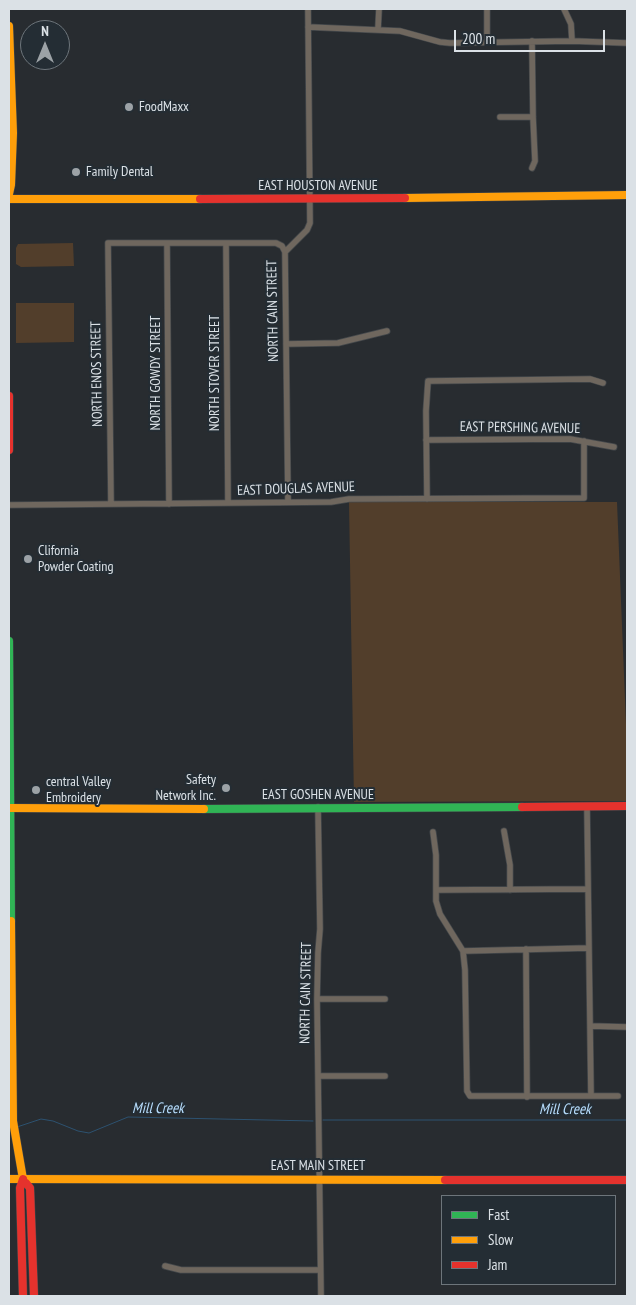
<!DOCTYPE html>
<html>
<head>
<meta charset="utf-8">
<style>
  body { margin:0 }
  #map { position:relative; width:636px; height:1305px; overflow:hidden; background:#282c30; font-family:"PT Sans Narrow",sans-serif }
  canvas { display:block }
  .frame { position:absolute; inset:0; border:10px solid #dbe1e6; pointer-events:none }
  .legend { position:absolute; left:441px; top:1195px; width:175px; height:90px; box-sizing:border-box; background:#242d34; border:1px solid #6d757b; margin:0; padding:6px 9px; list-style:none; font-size:15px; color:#dbe1e6 }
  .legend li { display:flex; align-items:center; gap:10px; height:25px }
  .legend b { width:25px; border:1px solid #6d757b }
  .north { position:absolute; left:20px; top:20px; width:50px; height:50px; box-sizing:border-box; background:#242d34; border:1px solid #6d757b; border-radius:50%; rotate:0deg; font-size:14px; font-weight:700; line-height:20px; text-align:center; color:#dbe1e6 }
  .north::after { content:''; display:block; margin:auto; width:18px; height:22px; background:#9ca2a6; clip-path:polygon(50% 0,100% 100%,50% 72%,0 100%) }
  .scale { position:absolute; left:454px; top:30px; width:151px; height:22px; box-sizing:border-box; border:2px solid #dbe1e6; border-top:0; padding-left:6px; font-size:15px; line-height:18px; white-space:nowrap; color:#dbe1e6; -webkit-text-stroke:4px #242d34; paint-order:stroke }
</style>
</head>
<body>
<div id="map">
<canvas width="636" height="1305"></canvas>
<div class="frame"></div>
<ul class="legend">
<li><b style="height:6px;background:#30b455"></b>Fast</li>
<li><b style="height:6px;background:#ff9f0a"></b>Slow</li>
<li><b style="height:6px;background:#e5322d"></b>Jam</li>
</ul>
<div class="north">N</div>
<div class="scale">200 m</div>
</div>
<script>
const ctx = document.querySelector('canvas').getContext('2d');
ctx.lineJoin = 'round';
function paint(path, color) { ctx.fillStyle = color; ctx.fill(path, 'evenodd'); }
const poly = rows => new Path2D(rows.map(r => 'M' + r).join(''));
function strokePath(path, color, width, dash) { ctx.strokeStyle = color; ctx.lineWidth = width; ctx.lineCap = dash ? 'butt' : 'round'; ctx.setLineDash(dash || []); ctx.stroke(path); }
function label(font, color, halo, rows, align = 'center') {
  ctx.font = font + ' "PT Sans Narrow",sans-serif'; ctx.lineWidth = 4; ctx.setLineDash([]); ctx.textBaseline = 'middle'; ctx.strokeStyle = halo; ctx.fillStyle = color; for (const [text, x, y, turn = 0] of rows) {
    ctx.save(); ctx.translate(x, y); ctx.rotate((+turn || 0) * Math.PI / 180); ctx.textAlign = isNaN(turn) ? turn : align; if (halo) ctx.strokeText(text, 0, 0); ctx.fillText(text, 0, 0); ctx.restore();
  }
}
paint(poly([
  [73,243,74,266,21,267,16,264,16,248,18,244],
  [16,303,74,303,74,342,16,343],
  [349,502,617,502,627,749,627,801,354,802]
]), '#523e2b');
strokePath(poly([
  [323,1120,627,1120],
  [17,1127,41,1119,53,1121,78,1131,89,1133,128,1117,313,1121]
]), '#2d5270', 1);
const street = poly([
  [564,9,571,24,572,41],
  [308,27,400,31,440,42,450,43,572,41,627,43],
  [378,29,379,9],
  [487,41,487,9],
  [500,117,533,117],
  [532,168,535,161,533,117,532,41],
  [167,243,169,504],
  [226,243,228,503],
  [286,344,338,343,387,331],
  [426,440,570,439,614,447],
  [427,499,426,411,428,381,590,379,603,383],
  [288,502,285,252,307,230,310,223,308,9],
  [111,504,108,243,276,243,282,246,285,252],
  [9,505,331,502,349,499,584,498,584,441],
  [587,806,591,1096,618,1096],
  [318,807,320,929,318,953,317,999,321,1296],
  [504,831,510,865,510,890],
  [433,832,436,855,436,901,440,914,463,951,589,948],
  [436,890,588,889],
  [526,949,527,1097],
  [463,951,465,970,467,1091,470,1096,591,1096],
  [317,999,385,999],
  [590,1026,627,1027],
  [318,1076,385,1076],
  [165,1266,181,1270,320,1270]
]);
const fast = poly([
  [9,641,11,921],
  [204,809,522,807]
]);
const slow = poly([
  [9,26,13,133,11,185,9,194],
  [405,198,627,195],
  [9,199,200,199],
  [9,808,204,809],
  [11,921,13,1121,23,1179,26,1183],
  [9,1179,445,1180]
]);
const jam = poly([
  [200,199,405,198],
  [9,396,9,450],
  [522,807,627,806],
  [23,1179,20,1188,23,1296],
  [445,1180,627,1180],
  [26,1183,30,1188,34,1296]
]);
strokePath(street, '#45494c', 7);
strokePath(fast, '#45494c', 9);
strokePath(slow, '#45494c', 9);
strokePath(jam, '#45494c', 9);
strokePath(street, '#6f675e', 5.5);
strokePath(fast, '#30b455', 8);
strokePath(slow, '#ff9f0a', 8);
strokePath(jam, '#e5322d', 8);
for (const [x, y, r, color] of [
  [129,107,5,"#9ca2a6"],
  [76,172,5,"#9ca2a6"],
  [28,559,5,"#9ca2a6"],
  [226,788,5,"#9ca2a6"],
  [36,790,5,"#9ca2a6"]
]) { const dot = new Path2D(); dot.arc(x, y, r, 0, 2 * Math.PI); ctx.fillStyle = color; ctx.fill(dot); strokePath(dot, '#242d34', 2); }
label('14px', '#dbe1e6', '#242d34', [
  ["FoodMaxx",139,107],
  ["Family Dental",86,172],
  ["Clifornia",38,551],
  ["Powder Coating",38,567],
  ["Safety",216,780,"right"],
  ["Network Inc.",216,796,"right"],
  ["central Valley",46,782],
  ["Embroidery",46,798]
], 'left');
label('14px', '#dbe1e6', '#242d34', [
  ["EAST HOUSTON AVENUE",318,186],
  ["NORTH CAIN STREET",273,311,-91],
  ["NORTH GOWDY STREET",156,373,-90],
  ["NORTH STOVER STREET",215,373,-90],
  ["NORTH ENOS STREET",97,374,-91],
  ["EAST PERSHING AVENUE",520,428,1],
  ["EAST DOUGLAS AVENUE",296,489,-2],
  ["EAST GOSHEN AVENUE",318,795],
  ["NORTH CAIN STREET",306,993,-89],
  ["EAST MAIN STREET",318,1166]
]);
label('italic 15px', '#b7ddfd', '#242d34', [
  ["Mill Creek",158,1109],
  ["Mill Creek",565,1110]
]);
</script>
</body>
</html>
